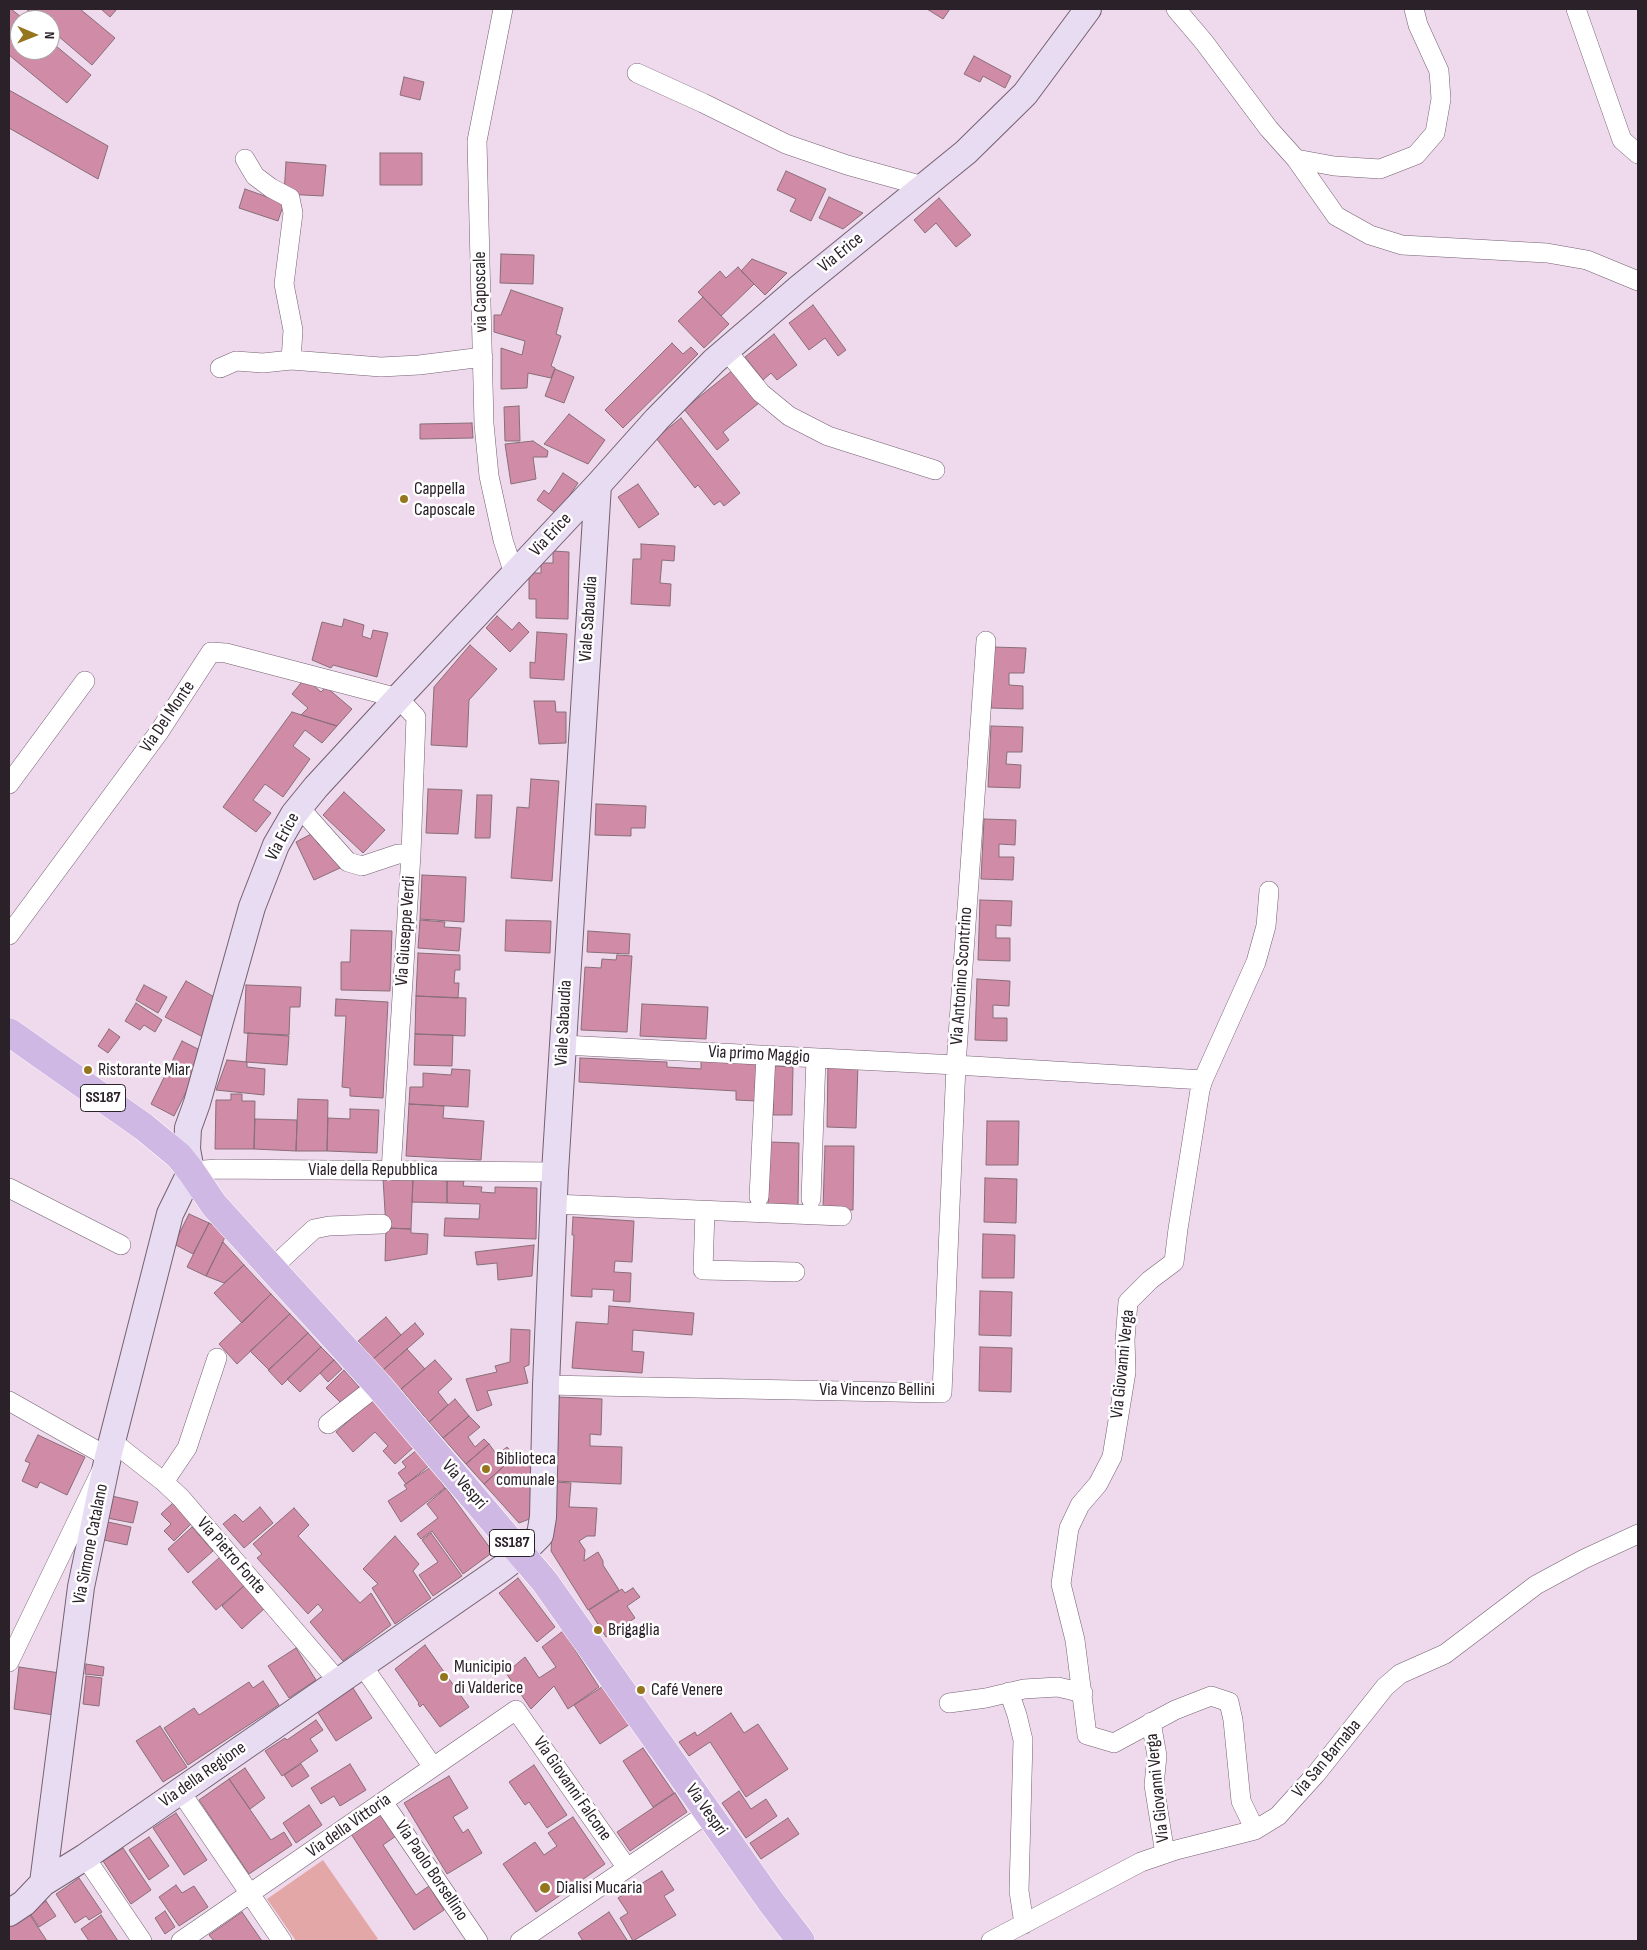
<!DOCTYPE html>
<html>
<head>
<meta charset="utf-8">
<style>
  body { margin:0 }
  #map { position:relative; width:1647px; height:1950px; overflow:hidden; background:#efd9ec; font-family:"Sofia Sans Condensed",sans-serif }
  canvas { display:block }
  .frame { position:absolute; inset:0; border:10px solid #2a2129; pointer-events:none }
  .north { position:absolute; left:10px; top:10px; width:50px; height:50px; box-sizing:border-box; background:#fff; border:1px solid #aaa6a9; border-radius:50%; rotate:91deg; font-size:14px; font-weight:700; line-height:20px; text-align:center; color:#2a2129 }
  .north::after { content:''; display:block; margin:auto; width:18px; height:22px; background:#95751d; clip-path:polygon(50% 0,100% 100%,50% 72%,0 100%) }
</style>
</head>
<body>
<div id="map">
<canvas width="1647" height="1950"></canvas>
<div class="frame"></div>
<div class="north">N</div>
</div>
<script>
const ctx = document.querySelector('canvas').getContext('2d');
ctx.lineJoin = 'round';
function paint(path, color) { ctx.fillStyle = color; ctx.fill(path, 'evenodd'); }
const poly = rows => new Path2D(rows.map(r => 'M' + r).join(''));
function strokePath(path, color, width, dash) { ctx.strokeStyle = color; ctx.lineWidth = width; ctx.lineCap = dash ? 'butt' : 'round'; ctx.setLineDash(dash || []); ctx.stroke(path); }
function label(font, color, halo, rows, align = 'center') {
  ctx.font = font + ' "Sofia Sans Condensed",sans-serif'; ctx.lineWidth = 5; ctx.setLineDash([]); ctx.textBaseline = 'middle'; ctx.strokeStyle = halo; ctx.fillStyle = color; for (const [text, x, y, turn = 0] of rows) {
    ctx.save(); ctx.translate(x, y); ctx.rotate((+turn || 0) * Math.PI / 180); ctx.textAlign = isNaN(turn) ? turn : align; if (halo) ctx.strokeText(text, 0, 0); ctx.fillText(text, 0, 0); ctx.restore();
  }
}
paint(poly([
  [323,1860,378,1939,374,1941,296,1941,267,1899]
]), '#e4a7a8');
const building = poly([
  [9,9,11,9,25,20,20,20,20,50,50,50,50,41,91,75,67,103,9,55,9,9],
  [26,9,80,9,115,38,92,65,50,29,50,20,39,20,26,9],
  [101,9,117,9,110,17,101,9],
  [927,9,950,9,943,19,927,9],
  [974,56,1011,76,1005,88,983,76,980,82,964,74,974,56],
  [404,77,424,82,420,100,400,95,404,77],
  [9,90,108,146,98,179,9,128,9,90],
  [380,153,422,153,422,185,380,185,380,153],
  [286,162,326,165,323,196,284,194,286,162],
  [786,171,826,189,811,221,790,211,796,199,777,190,786,171],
  [245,189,284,203,278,221,239,208,245,189],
  [829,197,863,213,843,229,819,218,829,197],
  [939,198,971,235,956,247,936,223,925,233,914,220,939,198],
  [501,254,534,255,533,284,500,283,501,254],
  [752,259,787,273,765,295,741,271,752,259],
  [738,267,754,284,721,316,698,292,720,271,726,278,738,267],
  [511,290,563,308,556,334,561,336,551,366,555,368,551,378,528,373,527,388,501,389,501,348,522,355,525,341,494,332,494,315,501,315,511,290],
  [703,297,729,324,704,348,678,321,703,297],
  [813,305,846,350,838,356,825,338,809,350,789,323,813,305],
  [774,334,797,365,777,380,771,373,763,380,745,357,774,334],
  [672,343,683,354,691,347,698,354,623,428,605,410,672,343],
  [555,369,574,377,564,403,545,396,555,369],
  [733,370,759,403,723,432,729,440,717,450,684,409,733,370],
  [519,406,520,441,505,441,504,407,519,406],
  [569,414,605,440,588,464,544,444,569,414],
  [681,418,740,493,724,506,720,501,714,505,698,485,695,488,656,438,681,418],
  [472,423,473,438,420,439,420,424,472,423],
  [533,441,548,451,547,457,533,457,536,479,511,484,505,444,533,441],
  [563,473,578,483,557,514,537,500,544,490,549,494,563,473],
  [638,484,659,514,639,528,618,497,638,484],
  [641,544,675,546,674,561,662,560,660,583,671,584,670,606,631,604,633,559,641,559,641,544],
  [553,551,569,552,568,619,536,618,536,599,529,599,529,573,541,573,541,563,553,563,553,551],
  [497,616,512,630,519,622,529,632,510,652,486,628,497,616],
  [344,619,364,625,362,636,371,639,373,630,388,633,377,677,333,665,331,668,312,660,322,622,342,627,344,619],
  [537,632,567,634,564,680,530,678,530,662,535,663,537,632],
  [470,645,497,669,469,700,467,747,431,745,434,687,470,645],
  [993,647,1026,648,1024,673,1009,673,1009,685,1023,686,1023,709,991,708,993,647],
  [305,678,321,692,326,687,352,709,337,726,301,715,308,708,292,694,305,678],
  [534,701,555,701,556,712,566,712,566,743,539,744,534,701],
  [292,712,337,726,322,743,305,730,293,746,310,759,283,797,265,784,253,800,271,813,256,832,223,807,292,712],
  [991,726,1023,727,1022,752,1007,752,1006,764,1021,765,1020,788,988,787,991,726],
  [531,779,559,781,552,881,511,878,517,807,529,808,531,779],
  [428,789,462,790,458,834,426,833,428,789],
  [344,792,385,830,363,853,323,815,344,792],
  [477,795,492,795,490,838,475,838,477,795],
  [596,804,646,806,645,828,631,828,631,836,595,835,596,804],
  [984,819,1016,820,1015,845,999,844,999,857,1014,857,1013,880,981,879,984,819],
  [313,833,319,845,324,843,340,868,314,880,296,842,313,833],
  [422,875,466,877,464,922,420,919,422,875],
  [980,900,1012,901,1011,926,996,925,996,938,1010,938,1010,961,978,960,980,900],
  [420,920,445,922,444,927,461,928,459,951,418,948,420,920],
  [506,920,551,921,550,953,505,951,506,920],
  [351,930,392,931,390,991,341,990,341,962,350,962,351,930],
  [588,931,630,934,629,954,587,952,588,931],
  [418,953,460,955,460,970,455,970,454,983,459,983,458,998,416,996,418,953],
  [617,955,632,956,627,1032,581,1030,585,967,601,968,602,959,616,960,617,955],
  [977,979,1010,981,1009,1006,993,1005,993,1018,1007,1018,1007,1041,975,1040,977,979],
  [186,981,216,998,203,1037,165,1017,186,981],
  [144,985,167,997,158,1013,136,1000,144,985],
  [246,985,301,987,300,1007,290,1007,289,1035,244,1033,246,985],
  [416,996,466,998,465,1036,415,1034,416,996],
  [336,999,388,1002,383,1098,350,1096,350,1088,342,1087,346,1016,335,1016,336,999],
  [136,1003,162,1020,155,1032,144,1025,140,1030,125,1021,136,1003],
  [642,1004,708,1007,706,1039,640,1036,642,1004],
  [109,1029,120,1037,108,1053,98,1046,109,1029],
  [248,1033,289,1036,287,1065,246,1062,248,1033],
  [415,1034,453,1035,452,1066,414,1065,415,1034],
  [182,1041,202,1051,201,1062,174,1116,151,1104,182,1041],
  [580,1058,667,1062,667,1067,701,1069,701,1060,759,1064,757,1101,736,1100,736,1091,579,1082,580,1058],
  [227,1060,247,1062,247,1067,265,1069,264,1095,216,1090,227,1060],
  [828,1064,858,1064,856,1128,827,1127,828,1064],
  [774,1066,793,1067,792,1115,773,1115,774,1066],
  [452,1069,470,1070,468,1107,409,1104,410,1087,423,1087,423,1073,451,1075,452,1069],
  [231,1094,242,1094,242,1101,255,1101,254,1149,215,1149,216,1100,231,1100,231,1094],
  [298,1099,328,1100,327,1151,296,1151,298,1099],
  [409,1104,444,1106,443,1118,484,1121,481,1160,406,1156,409,1104],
  [350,1109,379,1110,377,1153,327,1151,328,1118,350,1119,350,1109],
  [255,1119,297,1120,296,1151,254,1149,255,1119],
  [987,1121,1019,1121,1018,1165,986,1165,987,1121],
  [770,1142,799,1143,798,1206,768,1206,770,1142],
  [825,1146,854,1146,853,1210,823,1209,825,1146],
  [383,1178,413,1179,411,1229,386,1228,383,1178],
  [985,1178,1017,1179,1016,1223,984,1222,985,1178],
  [413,1179,447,1181,447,1203,412,1202,413,1179],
  [447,1181,464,1181,463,1186,482,1187,481,1192,495,1193,495,1187,537,1188,536,1239,444,1236,445,1218,479,1219,480,1204,447,1203,447,1181],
  [189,1214,209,1223,193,1254,174,1244,189,1214],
  [573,1217,634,1221,632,1262,615,1261,614,1272,631,1273,630,1302,613,1301,614,1290,592,1289,592,1297,571,1296,574,1235,572,1235,573,1217],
  [209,1223,219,1228,225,1237,206,1276,187,1267,209,1223],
  [386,1228,411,1229,411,1233,428,1234,427,1254,385,1261,386,1228],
  [983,1234,1015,1235,1014,1278,982,1278,983,1234],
  [223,1242,244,1265,224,1283,206,1276,223,1242],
  [534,1245,532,1276,498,1280,497,1263,477,1265,475,1252,534,1245],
  [244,1265,271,1294,242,1323,214,1293,244,1265],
  [980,1291,1012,1292,1011,1336,979,1335,980,1291],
  [271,1294,290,1314,237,1364,219,1344,271,1294],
  [609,1306,694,1313,692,1335,633,1330,632,1351,644,1352,642,1373,572,1368,576,1322,608,1324,609,1306],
  [290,1314,308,1333,269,1370,250,1351,290,1314],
  [386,1317,401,1335,373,1359,358,1341,386,1317],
  [415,1323,424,1334,383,1370,373,1359,415,1323],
  [511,1329,530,1330,529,1365,524,1367,528,1383,487,1391,492,1405,477,1411,466,1379,497,1372,495,1366,510,1362,511,1329],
  [308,1333,321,1347,282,1385,268,1370,308,1333],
  [321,1347,334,1360,300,1392,287,1379,321,1347],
  [980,1347,1012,1348,1011,1392,979,1391,980,1347],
  [407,1349,425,1369,400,1390,383,1370,407,1349],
  [334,1360,342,1369,328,1382,320,1373,334,1360],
  [435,1360,452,1379,438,1392,448,1405,429,1422,401,1389,435,1360],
  [344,1370,359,1387,342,1404,326,1388,344,1370],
  [558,1397,602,1399,601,1435,590,1434,590,1446,622,1447,621,1484,555,1481,558,1397],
  [373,1399,415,1446,395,1464,383,1451,388,1446,375,1432,353,1452,336,1432,373,1399],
  [455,1399,469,1416,443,1438,429,1422,455,1399],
  [469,1416,480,1427,468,1437,475,1447,484,1439,489,1444,466,1464,443,1438,469,1416],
  [38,1435,85,1457,67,1495,40,1482,37,1488,22,1481,30,1463,25,1461,38,1435],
  [489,1444,497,1455,507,1447,515,1456,484,1484,466,1464,489,1444],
  [418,1449,430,1465,406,1484,398,1473,406,1467,402,1462,418,1449],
  [515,1456,534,1466,532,1518,519,1523,484,1484,515,1456],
  [431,1467,445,1488,401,1522,388,1501,407,1489,404,1485,431,1467],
  [555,1482,571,1483,569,1507,597,1508,595,1536,587,1536,579,1541,585,1550,584,1561,598,1552,603,1561,603,1565,619,1590,588,1610,551,1551,555,1482],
  [446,1488,493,1552,463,1574,432,1531,421,1539,417,1534,438,1518,427,1504,446,1488],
  [112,1496,138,1502,133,1523,107,1518,112,1496],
  [173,1503,192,1523,174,1541,164,1531,171,1524,161,1514,173,1503],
  [260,1507,273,1523,244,1548,223,1524,235,1514,243,1522,260,1507],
  [294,1508,309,1525,298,1536,360,1603,371,1593,391,1625,343,1661,310,1622,323,1610,318,1604,308,1614,257,1558,262,1554,253,1544,294,1508],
  [108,1522,131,1527,127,1545,104,1540,108,1522],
  [192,1527,213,1551,188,1573,168,1549,192,1527],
  [431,1533,462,1576,433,1596,419,1575,438,1562,422,1540,431,1533],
  [395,1536,419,1564,413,1571,431,1598,395,1624,372,1588,378,1584,363,1569,395,1536],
  [220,1557,245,1585,216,1610,192,1582,220,1557],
  [518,1578,555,1627,537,1642,499,1593,518,1578],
  [245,1585,265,1608,242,1629,222,1606,245,1585],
  [633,1588,640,1597,627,1606,635,1618,606,1637,589,1610,622,1589,625,1593,633,1588],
  [563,1631,599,1687,568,1709,554,1686,531,1709,506,1673,525,1657,539,1678,556,1667,542,1647,563,1631],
  [425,1645,469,1707,440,1727,423,1704,420,1707,418,1704,419,1703,395,1669,425,1645],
  [296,1648,316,1680,289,1698,268,1666,296,1648],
  [86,1664,104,1667,103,1676,85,1674,86,1664],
  [19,1667,60,1673,54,1715,14,1709,19,1667],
  [86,1676,102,1678,99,1706,83,1704,86,1676],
  [263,1681,279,1705,188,1765,164,1728,194,1708,199,1715,249,1682,253,1688,263,1681],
  [605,1685,630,1724,600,1744,574,1705,605,1685],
  [353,1688,372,1718,336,1741,317,1711,353,1688],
  [731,1713,744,1733,758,1724,788,1769,746,1797,710,1742,689,1756,679,1742,695,1732,697,1736,731,1713],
  [316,1720,323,1730,310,1739,318,1751,282,1776,265,1751,285,1738,287,1740,316,1720],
  [160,1726,187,1767,163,1782,136,1741,160,1726],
  [643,1748,674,1793,653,1807,623,1761,643,1748],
  [301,1764,309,1776,292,1787,284,1775,301,1764],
  [350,1764,366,1790,340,1806,334,1796,321,1804,311,1788,350,1764],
  [534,1765,567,1815,547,1828,529,1802,525,1805,509,1782,534,1765],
  [245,1768,265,1798,250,1809,229,1779,245,1768],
  [449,1776,468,1808,453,1817,463,1833,468,1829,482,1853,447,1874,404,1803,449,1776],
  [229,1779,271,1840,284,1832,292,1845,249,1874,199,1800,229,1779],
  [739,1791,751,1809,766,1799,777,1816,746,1838,722,1803,739,1791],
  [675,1793,687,1812,630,1851,617,1832,675,1793],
  [309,1805,322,1825,296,1843,283,1823,309,1805],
  [176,1813,207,1860,184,1875,153,1828,176,1813],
  [382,1814,396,1836,383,1845,416,1895,429,1886,444,1910,414,1930,351,1834,382,1814],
  [573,1817,605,1864,536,1912,503,1864,535,1842,544,1855,557,1846,548,1833,573,1817],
  [788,1818,799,1834,761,1859,750,1843,788,1818],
  [149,1837,169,1866,149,1880,129,1850,149,1837],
  [123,1848,151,1890,131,1904,103,1861,123,1848],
  [662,1871,674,1890,664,1896,676,1915,633,1941,620,1918,628,1913,618,1898,662,1871],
  [79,1878,102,1912,89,1920,86,1916,75,1923,56,1894,79,1878],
  [176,1885,182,1893,194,1886,208,1907,179,1926,159,1897,176,1885],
  [46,1901,56,1916,39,1927,29,1912,46,1901],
  [165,1911,175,1927,165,1934,155,1918,165,1911],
  [28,1912,47,1941,11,1941,9,1939,9,1925,28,1912],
  [242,1912,262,1941,214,1941,209,1935,242,1912],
  [609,1912,627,1940,624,1941,583,1941,578,1933,609,1912],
  [101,1915,118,1941,89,1941,81,1929,101,1915]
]);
paint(building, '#d08ba6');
strokePath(building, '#886e78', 1);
const street = poly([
  [503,9,477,141,484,424,489,476,503,540,514,574],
  [1176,9,1204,42,1269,129,1296,159,1334,166,1380,169,1416,155,1435,133,1441,99,1439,71,1418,25,1414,9],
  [1576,9,1622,140,1638,154],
  [637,73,703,103,786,144,847,165,923,186],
  [245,159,255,176,271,188,290,198,293,213,284,284,293,330,291,360],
  [1296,159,1336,216,1370,235,1402,245,1547,253,1587,260,1638,281],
  [726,350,761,393,789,416,828,436,935,470],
  [220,368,236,361,263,363,291,360,381,367,419,365,483,357],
  [9,784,85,681],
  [299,807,348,862,362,866,398,854,411,854],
  [9,935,159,732,211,652,226,653,398,698,416,717,411,854,391,1171],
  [563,1045,956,1065,1203,1080],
  [191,1171,217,1169,555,1172],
  [9,1188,121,1245],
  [759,1197,766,1055],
  [811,1199,816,1058],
  [553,1204,842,1216],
  [705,1211,703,1270,795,1272],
  [271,1269,314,1229,329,1226,382,1224],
  [546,1385,942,1393,956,1065,986,641],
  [9,1401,108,1457,9,1662],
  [328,1424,378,1385],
  [113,1442,164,1482,181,1498,338,1681],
  [164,1482,187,1448,217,1358],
  [362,1665,433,1767],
  [1009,1692,1017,1715,1023,1740,1019,1891,1024,1924],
  [949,1703,986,1698,1024,1689,1058,1687,1083,1693],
  [1151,1722,1157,1756,1154,1785,1165,1854],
  [180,1791,282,1941],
  [383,1802,478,1941],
  [1255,1830,1241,1801,1233,1720,1229,1702,1211,1696,1175,1710,1114,1743,1087,1735,1075,1640,1061,1584,1069,1528,1080,1505,1098,1484,1112,1457,1126,1372,1125,1340,1128,1302,1150,1280,1174,1262,1178,1229,1200,1090,1203,1080,1256,962,1266,926,1269,891],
  [85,1857,142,1941],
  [181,1941,516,1710,627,1868],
  [520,1941,708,1813],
  [991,1941,1141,1862,1176,1850,1255,1830,1278,1816,1316,1774,1385,1687,1400,1674,1445,1654,1536,1585,1584,1559,1638,1534]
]);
const secondary = poly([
  [43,1883,81,1587,108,1457,170,1214,191,1171,187,1149,188,1128,197,1103,252,907,276,845,294,814,316,787,398,698,598,485,657,419,714,361,799,288,966,152,1025,94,1088,9],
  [9,1913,24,1903,43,1883,85,1857,504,1567,521,1554,540,1535,543,1517,546,1385,555,1172,598,485]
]);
const primary = poly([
  [9,1032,144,1127,179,1156,191,1171,214,1205,378,1385,545,1582,771,1902,801,1941]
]);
strokePath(street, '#746071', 20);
strokePath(secondary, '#746071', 28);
strokePath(primary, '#fff', 29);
strokePath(street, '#fff', 19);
strokePath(secondary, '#e7dcf2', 26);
strokePath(primary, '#d0b8e5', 28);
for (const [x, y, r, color] of [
  [404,499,5,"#95751d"],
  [88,1070,5,"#95751d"],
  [486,1469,5,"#95751d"],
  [598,1630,5,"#95751d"],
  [444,1677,5,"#95751d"],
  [641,1690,5,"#95751d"],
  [545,1888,6,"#95751d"]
]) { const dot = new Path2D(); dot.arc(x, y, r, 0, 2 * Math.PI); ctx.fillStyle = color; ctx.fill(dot); strokePath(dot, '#fff', 2); }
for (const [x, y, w] of [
  [103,1098,45],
  [512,1543,45]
]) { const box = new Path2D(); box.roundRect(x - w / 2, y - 13.5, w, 27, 4); ctx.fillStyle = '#fff'; ctx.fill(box); strokePath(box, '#2a2129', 1); }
label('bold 16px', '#2a2129', null, [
  ["SS187",103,1098],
  ["SS187",512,1543]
]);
label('18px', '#2a2129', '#fff', [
  ["Via Erice",841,253,-39],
  ["via Caposcale",481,292,-91],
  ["Via Erice",551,535,-47],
  ["Viale Sabaudia",589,619,-86],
  ["Via Del Monte",168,717,-56],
  ["Via Erice",283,837,-62],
  ["Via Giuseppe Verdi",406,931,-86],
  ["Via Antonino Scontrino",962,976,-86],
  ["Viale Sabaudia",564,1023,-87],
  ["Via primo Maggio",759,1055,3],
  ["Viale della Repubblica",373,1170],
  ["Via Giovanni Verga",1123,1364,-84],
  ["Via Vincenzo Bellini",877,1390],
  ["Via Vespri",464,1485,49],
  ["Via Simone Catalano",91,1544,-79],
  ["Via Pietro Fonte",231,1556,49],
  ["Via San Barnaba",1327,1759,-50],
  ["Via della Regione",203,1775,-35],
  ["Via Giovanni Verga",1158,1788,-96],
  ["Via Giovanni Falcone",572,1789,55],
  ["Via Vespri",706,1810,55],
  ["Via della Vittoria",349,1826,-35],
  ["Via Paolo Borsellino",431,1871,56]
]);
label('18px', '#2a2129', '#fff', [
  ["Cappella",414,489],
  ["Caposcale",414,510],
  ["Ristorante Miar",98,1070],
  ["Biblioteca",496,1459],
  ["comunale",496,1480],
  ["Brigaglia",608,1630],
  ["Municipio",454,1667],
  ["di Valderice",454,1688],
  ["Café Venere",651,1690],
  ["Dialisi Mucaria",556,1888]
], 'left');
</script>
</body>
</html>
